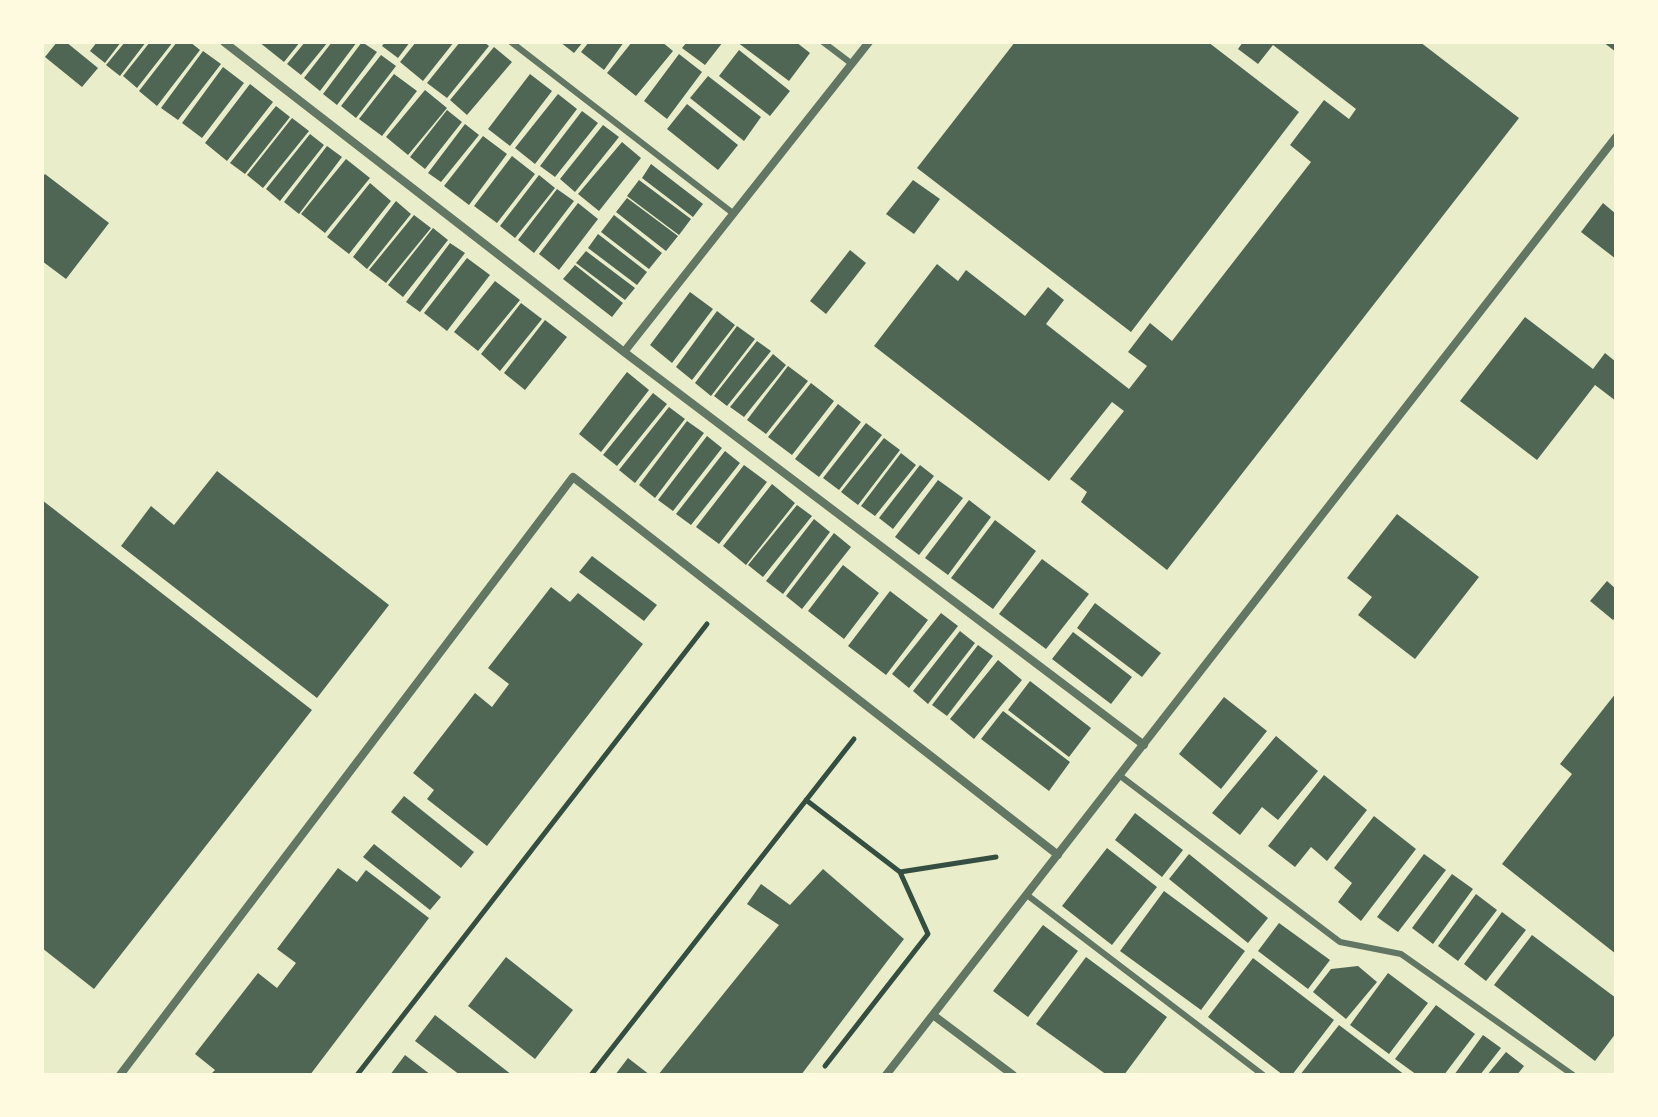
<!DOCTYPE html>
<html>
<head>
<meta charset="utf-8">
<style>
  body { margin:0 }
  #map { position:relative; width:1658px; height:1117px; overflow:hidden; background:#e9edc9; font-family:Karla,sans-serif }
  canvas { display:block }
  .frame { position:absolute; inset:0; border:44px solid #fefae0; pointer-events:none }
</style>
</head>
<body>
<div id="map">
<canvas width="1658" height="1117"></canvas>
<div class="frame"></div>
</div>
<script>
const ctx = document.querySelector('canvas').getContext('2d');
ctx.lineJoin = 'round';
function paint(path, color) { ctx.fillStyle = color; ctx.fill(path, 'evenodd'); }
const poly = rows => new Path2D(rows.map(r => 'M' + r).join(''));
function strokePath(path, color, width, dash) { ctx.strokeStyle = color; ctx.lineWidth = width; ctx.lineCap = dash ? 'butt' : 'round'; ctx.setLineDash(dash || []); ctx.stroke(path); }
paint(poly([
  [57,42,66,42,98,68,82,87,45,57],
  [97,42,121,42,105,63,90,51],
  [125,42,146,42,120,76,106,65],
  [150,42,173,42,137,88,123,76],
  [177,42,190,42,200,50,157,106,139,91],
  [259,42,300,42,284,62],
  [305,42,328,42,301,75,287,64],
  [332,42,357,42,320,91,304,78],
  [362,42,377,52,337,105,323,94],
  [385,42,410,42,398,58,382,46],
  [416,42,454,42,423,81,400,62],
  [460,42,484,42,489,46,447,98,427,83],
  [560,42,583,42,574,53],
  [589,42,624,42,604,70,581,52],
  [632,42,662,42,673,51,636,96,607,73],
  [687,42,723,42,705,65,682,48],
  [737,42,796,42,810,53,789,81],
  [1015,42,1208,42,1299,112,1131,332,917,168],
  [1243,42,1420,42,1519,118,1167,570,1081,502,1087,492,1070,479,1124,411,1112,402,1049,481,874,346,937,264,958,281,966,270,1025,316,1048,287,1064,300,1046,324,1129,389,1147,366,1128,352,1150,323,1172,341,1311,162,1290,145,1324,100,1349,119,1356,109,1273,45,1258,64,1238,49],
  [1603,42,1616,42,1616,52],
  [494,47,512,62,467,115,450,100],
  [739,50,790,91,770,116,719,76],
  [203,51,221,64,178,120,161,108],
  [679,54,702,72,667,119,644,101],
  [381,55,396,66,356,118,341,106],
  [223,67,244,83,202,138,182,123],
  [394,74,417,91,382,136,359,119],
  [530,74,552,91,510,146,488,129],
  [708,76,761,117,744,141,690,98],
  [250,84,273,102,227,161,205,143],
  [425,90,447,108,408,155,386,137],
  [558,94,577,109,535,164,515,148],
  [687,104,738,145,718,170,667,129],
  [276,106,290,117,245,174,230,163],
  [447,110,462,122,425,169,410,157],
  [582,111,598,123,555,177,540,166],
  [292,118,309,131,263,188,247,175],
  [465,124,479,135,441,182,428,173],
  [603,125,619,137,575,192,560,179],
  [310,134,324,145,280,201,266,189],
  [483,136,507,154,469,205,444,186],
  [622,142,641,158,599,211,578,194],
  [327,146,342,157,299,214,284,202],
  [512,156,535,174,497,223,474,206],
  [346,159,370,178,325,233,301,214],
  [651,164,703,204,693,217,642,178],
  [45,174,109,223,66,279,42,261,42,178],
  [539,175,555,188,515,238,500,226],
  [639,180,691,219,679,235,627,196],
  [913,180,940,199,914,234,886,214],
  [370,183,391,201,349,254,327,237],
  [557,189,574,201,534,253,518,240],
  [627,198,678,236,666,251,616,212],
  [396,201,411,214,367,269,353,257],
  [578,203,598,219,559,270,539,254],
  [1603,203,1616,214,1616,259,1581,232],
  [414,215,431,228,386,283,369,270],
  [614,215,662,253,649,269,601,232],
  [433,228,448,240,403,297,388,285],
  [598,234,647,272,637,285,588,248],
  [450,243,465,253,420,312,406,302],
  [850,250,866,263,826,314,810,301],
  [586,251,635,288,625,300,576,263],
  [467,258,490,275,447,331,424,313],
  [575,265,623,303,612,317,563,279],
  [495,281,520,300,478,351,454,332],
  [690,292,713,309,672,363,650,345],
  [521,303,542,319,500,371,481,354],
  [717,311,735,325,692,380,676,367],
  [1525,317,1593,369,1605,353,1616,362,1616,401,1595,385,1537,460,1460,401],
  [545,320,567,337,525,390,504,373],
  [737,326,755,339,711,396,695,383],
  [757,341,771,351,727,406,714,396],
  [773,354,786,365,744,417,730,407],
  [788,366,808,381,766,434,747,420],
  [627,372,649,390,601,452,579,434],
  [811,383,834,401,792,455,768,437],
  [653,393,667,404,617,466,603,455],
  [838,404,861,422,819,477,795,459],
  [669,407,685,419,635,483,619,470],
  [687,421,704,433,655,498,639,485],
  [866,423,882,435,839,490,823,478],
  [707,436,722,448,673,511,658,500],
  [884,438,900,450,858,505,841,492],
  [725,451,740,463,691,525,676,514],
  [901,453,916,465,875,516,861,506],
  [744,465,767,482,719,544,696,527],
  [920,465,934,476,893,529,879,518],
  [217,471,389,605,317,698,121,546,151,506,174,525],
  [938,480,963,498,919,555,895,537],
  [772,484,795,503,746,565,723,546],
  [42,500,312,710,94,989,42,948],
  [969,500,991,517,948,575,925,558],
  [797,505,812,516,763,577,748,565],
  [1397,514,1479,577,1415,659,1358,615,1372,597,1347,578],
  [814,519,830,532,783,594,766,581],
  [995,520,1036,551,993,609,951,578],
  [834,533,851,547,802,609,786,596],
  [592,556,657,605,644,621,579,572],
  [1042,559,1089,594,1046,649,999,614],
  [843,565,879,593,844,639,808,611],
  [1607,581,1616,589,1616,617,1613,620,1590,601],
  [551,587,570,602,578,593,643,644,487,846,427,799,434,790,413,773,475,693,492,707,509,684,488,668],
  [890,591,928,620,886,675,848,646],
  [1095,603,1161,653,1142,677,1077,628],
  [941,613,958,626,909,688,892,674],
  [960,631,975,643,928,704,913,691],
  [1073,632,1132,677,1111,704,1052,659],
  [978,645,993,656,947,716,932,705],
  [998,660,1022,680,974,739,950,719],
  [1030,681,1091,728,1069,757,1008,710],
  [1616,693,1616,954,1502,864,1572,774,1560,764],
  [1224,697,1267,731,1221,789,1179,754],
  [1003,711,1070,762,1049,791,981,739],
  [1276,736,1318,771,1278,820,1262,807,1240,835,1212,813],
  [1324,775,1367,810,1327,861,1311,847,1295,867,1268,846],
  [404,796,474,852,461,868,391,812],
  [1135,813,1183,850,1162,877,1115,840],
  [1374,816,1416,849,1361,921,1338,902,1352,883,1334,868],
  [374,844,441,897,430,910,363,857],
  [1107,848,1157,887,1112,945,1062,906],
  [1189,854,1268,918,1248,943,1169,879],
  [1424,854,1446,870,1398,932,1377,917],
  [338,868,357,882,366,870,429,918,310,1075,210,1075,215,1070,195,1054,258,973,277,988,296,963,277,949],
  [823,869,904,939,801,1075,658,1075,779,925,747,904,761,884,790,905],
  [1452,874,1473,889,1433,944,1412,928],
  [1164,891,1245,951,1201,1010,1120,951],
  [1476,894,1497,910,1458,961,1438,946],
  [1502,912,1526,930,1486,981,1464,964],
  [1279,923,1330,960,1308,989,1258,951],
  [1043,925,1078,951,1028,1017,993,991],
  [1532,935,1616,998,1616,1033,1595,1061,1494,985],
  [506,957,573,1010,535,1059,468,1006],
  [1086,957,1167,1017,1124,1075,1107,1075,1036,1024],
  [1253,958,1334,1020,1292,1075,1283,1075,1208,1017],
  [1358,966,1377,982,1346,1019,1313,992,1331,969],
  [1388,973,1428,1003,1389,1054,1350,1025],
  [1436,1005,1475,1034,1444,1075,1417,1075,1395,1059],
  [435,1015,512,1075,460,1075,415,1041],
  [1339,1025,1405,1075,1300,1075],
  [1483,1035,1501,1048,1480,1075,1454,1075],
  [1506,1052,1524,1066,1517,1075,1487,1075],
  [405,1055,431,1075,390,1075],
  [628,1058,650,1075,615,1075]
]), '#4f6655');
strokePath(poly([
  [806,800,900,872,928,934,825,1066],
  [900,872,996,857],
  [357,1075,707,624],
  [591,1075,854,739]
]), '#344e41', 5);
strokePath(poly([
  [511,42,734,214],
  [823,42,852,64],
  [1119,775,1340,942,1401,954,1573,1075],
  [1027,895,1263,1075]
]), '#617663', 6);
strokePath(poly([
  [224,42,624,352,1144,745],
  [624,352,869,42],
  [933,1015,1013,1075],
  [120,1075,573,477,1058,855],
  [886,1075,1616,137]
]), '#617663', 8);
</script>
</body>
</html>
